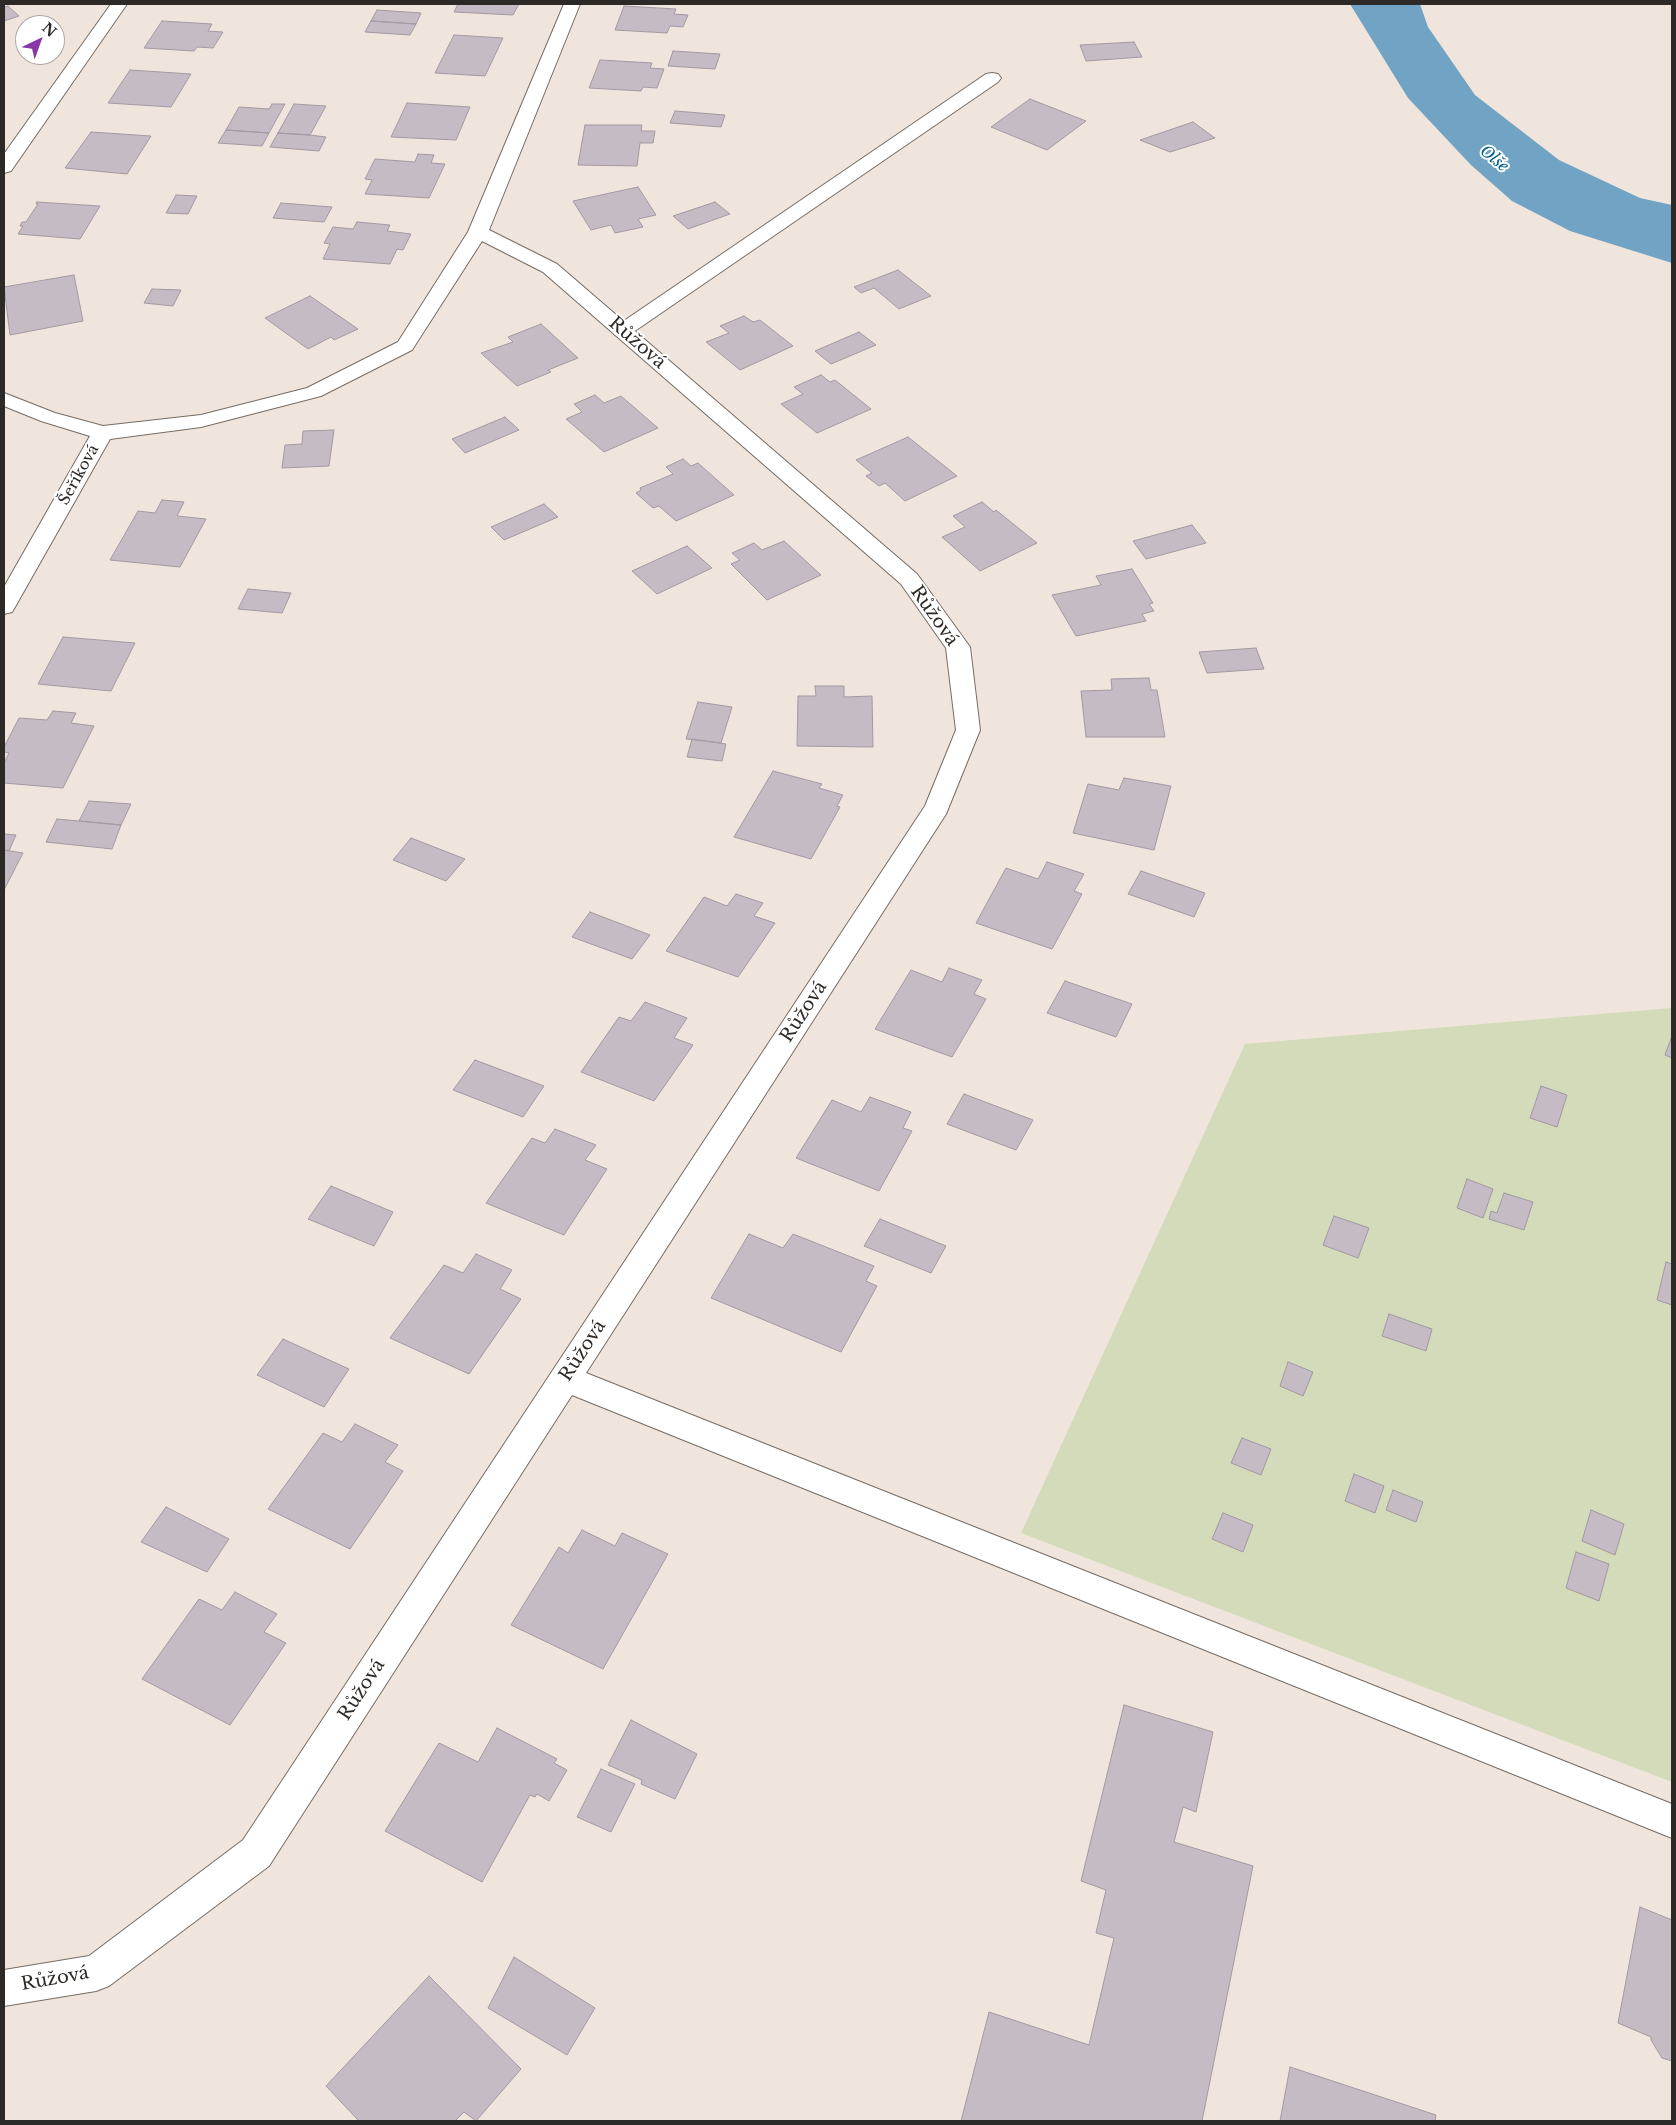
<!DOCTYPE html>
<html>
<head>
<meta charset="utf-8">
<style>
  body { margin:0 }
  #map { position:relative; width:1676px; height:2125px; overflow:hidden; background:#f0e5dc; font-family:"Libre Baskerville",serif }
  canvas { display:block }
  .frame { position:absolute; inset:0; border:5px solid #2d2926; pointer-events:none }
  .north { position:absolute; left:15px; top:15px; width:50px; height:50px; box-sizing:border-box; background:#fff; border:1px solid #aba9a8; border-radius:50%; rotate:42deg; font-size:14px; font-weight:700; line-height:20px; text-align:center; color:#2d2926 }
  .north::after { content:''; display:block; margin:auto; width:18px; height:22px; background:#8937a6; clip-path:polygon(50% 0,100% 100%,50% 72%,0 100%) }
</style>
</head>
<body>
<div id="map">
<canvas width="1676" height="2125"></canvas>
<div class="frame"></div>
<div class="north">N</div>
</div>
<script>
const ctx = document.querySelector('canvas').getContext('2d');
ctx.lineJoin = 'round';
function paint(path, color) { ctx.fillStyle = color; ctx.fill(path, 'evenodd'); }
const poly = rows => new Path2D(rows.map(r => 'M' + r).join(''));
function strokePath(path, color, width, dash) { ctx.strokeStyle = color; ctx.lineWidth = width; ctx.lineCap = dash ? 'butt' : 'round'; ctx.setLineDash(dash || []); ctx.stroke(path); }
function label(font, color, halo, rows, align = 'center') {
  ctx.font = font + ' "Libre Baskerville",serif'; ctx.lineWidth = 4; ctx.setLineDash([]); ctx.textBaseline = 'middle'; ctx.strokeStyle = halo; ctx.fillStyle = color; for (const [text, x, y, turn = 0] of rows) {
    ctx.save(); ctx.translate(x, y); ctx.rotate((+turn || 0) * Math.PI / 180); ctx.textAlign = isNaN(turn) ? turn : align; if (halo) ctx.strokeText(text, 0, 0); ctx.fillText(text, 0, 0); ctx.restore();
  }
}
paint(poly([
  [1672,1008,1672,1782,1021,1533,1245,1044]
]), '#d3dbba');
paint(poly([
  [1350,4,1420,4,1428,27,1475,95,1559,160,1640,198,1672,205,1672,263,1570,231,1512,201,1471,165,1408,98]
]), '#71a3c5');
const building = poly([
  [458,4,519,4,513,15,454,12,458,4],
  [8,6,19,16,4,21,4,7,8,6],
  [624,6,676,9,674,14,688,15,683,27,670,26,667,33,615,30,624,6],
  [377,10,421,13,416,24,371,21,377,10],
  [162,21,212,24,208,31,223,32,213,48,197,47,194,51,144,48,162,21],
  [371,21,416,24,410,35,365,32,371,21],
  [454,35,503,38,485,76,435,73,454,35],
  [1134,42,1142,57,1086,61,1080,45,1134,42],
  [673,51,720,54,715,69,668,66,673,51],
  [600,60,652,63,650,68,664,69,657,88,643,87,641,91,589,88,600,60],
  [130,70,191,74,171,107,108,103,130,70],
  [1030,99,1086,121,1047,150,991,127,1030,99],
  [407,103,470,107,456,140,391,137,407,103],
  [272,104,285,104,269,133,226,130,239,107,269,109,272,104],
  [294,104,326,106,310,135,278,133,294,104],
  [675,111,725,115,721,127,670,123,675,111],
  [1193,122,1215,138,1170,152,1140,140,1193,122],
  [585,125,642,125,641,131,655,131,653,143,640,143,637,166,578,165,585,125],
  [226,130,269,133,262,146,218,143,226,130],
  [91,132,151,136,127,174,65,168,91,132],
  [278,133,310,135,326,137,319,151,270,147,278,133],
  [418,154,434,155,431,163,445,164,429,198,365,194,372,180,365,179,375,159,415,162,418,154],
  [638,187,656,215,638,219,643,227,615,233,611,225,591,230,573,201,638,187],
  [176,195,197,196,188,214,166,213,176,195],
  [37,202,100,206,80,239,18,234,23,226,20,226,22,222,26,222,38,204,36,204,37,202],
  [715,202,730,214,688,229,673,216,715,202],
  [281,203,332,207,324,222,273,218,281,203],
  [357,222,390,225,387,231,411,234,403,250,397,249,390,264,323,259,330,244,324,243,333,227,353,229,357,222],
  [898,270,931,296,899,309,874,288,861,293,854,287,898,270],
  [74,275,83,321,10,335,4,287,74,275],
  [152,289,181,290,173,306,144,303,152,289],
  [310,296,358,329,334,340,331,337,308,349,265,318,310,296],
  [744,316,753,322,760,320,793,346,740,370,706,342,729,333,720,326,744,316],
  [541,324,578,358,548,370,551,372,517,386,481,353,513,342,508,337,541,324],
  [859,332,876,345,831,364,815,351,859,332],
  [821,375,830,382,835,380,871,409,817,433,781,404,803,394,794,387,821,375],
  [595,395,604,403,621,396,658,428,604,452,566,419,582,412,574,404,595,395],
  [505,417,519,430,465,453,452,439,505,417],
  [334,430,329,466,282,468,285,445,302,444,303,431,334,430],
  [908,437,957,476,905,501,885,483,879,486,866,476,872,473,856,460,908,437],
  [683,459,691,466,698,463,734,495,676,521,659,506,653,508,636,493,641,490,640,488,673,474,666,467,683,459],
  [162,500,184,502,177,516,206,519,180,567,110,560,138,511,155,513,162,500],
  [982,502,994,512,996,510,1037,543,980,571,942,537,965,527,953,516,982,502],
  [544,504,558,517,504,540,491,527,544,504],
  [1192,525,1206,543,1146,559,1133,541,1192,525],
  [784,541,821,575,767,600,731,564,740,560,732,553,754,543,762,550,784,541],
  [687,546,712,568,657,594,632,571,687,546],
  [1132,569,1153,603,1149,604,1154,611,1142,614,1146,621,1076,636,1052,595,1101,585,1096,576,1132,569],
  [248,589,291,593,282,613,238,609,248,589],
  [63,637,135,643,111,691,38,684,63,637],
  [1256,648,1264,669,1207,673,1199,652,1256,648],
  [1149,678,1151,690,1157,690,1165,737,1086,737,1081,691,1112,690,1111,679,1149,678],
  [815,686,844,686,844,697,872,696,873,747,797,746,798,696,816,696,815,686],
  [698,702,732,707,721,743,686,739,698,702],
  [53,711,76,713,71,723,94,726,63,788,4,783,4,763,9,753,4,752,4,747,19,718,47,720,53,711],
  [692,739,726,744,722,761,687,757,692,739],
  [773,771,822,784,819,788,843,795,837,806,840,807,811,859,734,837,773,771],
  [1124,778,1171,786,1154,850,1073,833,1088,784,1119,790,1124,778],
  [89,801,131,804,121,825,79,821,89,801],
  [57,819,79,821,121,825,112,849,46,842,57,819],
  [4,834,16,835,9,851,4,850,4,834],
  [411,838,465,859,446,881,393,860,411,838],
  [4,850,23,853,4,890,4,850],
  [1047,862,1084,874,1074,891,1082,894,1052,949,976,923,1006,868,1038,879,1047,862],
  [1141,871,1205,893,1194,917,1128,894,1141,871],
  [736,894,763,903,754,916,775,923,738,977,666,951,704,897,727,906,736,894],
  [590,912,650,935,632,959,572,937,590,912],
  [949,968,982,980,974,994,986,999,952,1057,875,1029,911,970,942,982,949,968],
  [1065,981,1132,1004,1116,1037,1047,1013,1065,981],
  [645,1002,687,1018,674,1038,693,1045,654,1101,581,1072,619,1017,631,1021,645,1002],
  [1672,1036,1672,1058,1665,1055,1672,1036],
  [475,1060,544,1086,523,1117,453,1090,475,1060],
  [1541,1086,1567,1095,1557,1127,1530,1118,1541,1086],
  [964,1094,1033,1120,1016,1150,947,1124,964,1094],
  [870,1097,911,1112,903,1128,912,1131,879,1191,796,1158,832,1100,861,1112,870,1097],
  [555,1129,596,1145,585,1160,607,1169,564,1235,486,1203,532,1138,545,1143,555,1129],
  [1467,1179,1493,1189,1483,1218,1457,1208,1467,1179],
  [331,1186,393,1212,374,1246,308,1219,331,1186],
  [1504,1193,1533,1202,1524,1230,1489,1219,1491,1211,1497,1213,1504,1193],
  [1334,1216,1369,1228,1358,1258,1323,1245,1334,1216],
  [880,1219,946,1246,931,1273,864,1246,880,1219],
  [749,1234,783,1248,793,1234,874,1266,866,1281,877,1286,841,1352,711,1298,749,1234],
  [476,1254,512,1270,500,1289,521,1299,469,1374,390,1338,444,1265,463,1273,476,1254],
  [1666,1262,1672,1264,1672,1305,1657,1300,1666,1262],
  [1389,1314,1432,1329,1426,1351,1382,1336,1389,1314],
  [283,1339,349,1369,324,1407,257,1375,283,1339],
  [1288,1362,1313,1372,1303,1396,1280,1386,1288,1362],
  [355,1424,398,1445,385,1462,403,1471,350,1549,268,1509,323,1433,342,1442,355,1424],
  [1242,1438,1271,1449,1261,1475,1231,1463,1242,1438],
  [1354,1474,1384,1486,1375,1513,1345,1501,1354,1474],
  [1393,1490,1423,1502,1416,1522,1386,1510,1393,1490],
  [166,1507,229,1539,207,1572,141,1542,166,1507],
  [1591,1510,1624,1524,1615,1555,1582,1541,1591,1510],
  [1223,1513,1253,1525,1243,1552,1212,1539,1223,1513],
  [582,1530,615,1546,622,1533,668,1554,603,1669,511,1625,559,1547,568,1553,582,1530],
  [1576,1552,1609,1564,1599,1601,1566,1588,1576,1552],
  [235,1592,277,1614,264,1632,286,1643,230,1725,142,1679,199,1599,222,1610,235,1592],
  [1124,1705,1213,1732,1196,1812,1183,1807,1174,1842,1253,1866,1202,2121,961,2121,989,2012,1089,2045,1114,1938,1096,1933,1106,1890,1081,1881,1124,1705],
  [631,1720,697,1754,675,1799,641,1784,642,1780,608,1765,631,1720],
  [497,1728,557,1759,554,1763,567,1770,549,1801,537,1794,535,1797,530,1795,482,1882,385,1831,439,1743,478,1762,497,1728],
  [601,1769,635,1784,611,1832,577,1817,601,1769],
  [1640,1907,1672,1920,1672,2061,1662,2058,1651,2040,1651,2037,1618,2023,1640,1907],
  [514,1957,595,2008,567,2055,488,2008,514,1957],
  [429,1976,521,2069,476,2121,464,2112,455,2121,359,2121,326,2086,429,1976],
  [1290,2067,1436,2115,1435,2121,1280,2121,1290,2067]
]);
paint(building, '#c4bbc4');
strokePath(building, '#a299a2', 1);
const service = poly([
  [992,73,998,74,1001,78,998,82,629,335,622,337,615,335,612,331,615,327,986,74,992,73]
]);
const minor = poly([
  [111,4,127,4,11,171,4,173,4,154,111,4],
  [564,4,580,4,489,230,557,264,917,574,970,647,980,730,946,814,586,1373,1672,1804,1672,1838,572,1395,269,1866,109,1986,96,1991,4,2006,4,1970,89,1956,243,1840,925,806,956,730,946,648,901,584,543,272,482,241,412,350,321,396,201,427,110,439,15,607,12,612,4,614,4,587,90,436,41,421,4,406,4,393,55,413,103,426,201,415,307,388,398,342,468,232,564,4]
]);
strokePath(service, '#756c64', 2);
strokePath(minor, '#756c64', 2);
paint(service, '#fff');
paint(minor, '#fff');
label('15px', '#2d2926', '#fff', [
  ["Šeříková",79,475,-61]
]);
label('italic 16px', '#005e89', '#fff', [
  ["Olše",1494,159,40]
]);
label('18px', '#2d2926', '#fff', [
  ["Růžová",637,343,41],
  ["Růžová",934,616,55],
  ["Růžová",804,1012,-57],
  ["Růžová",583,1351,-57],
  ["Růžová",362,1690,-57],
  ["Růžová",55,1979,-10]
]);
</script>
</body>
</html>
